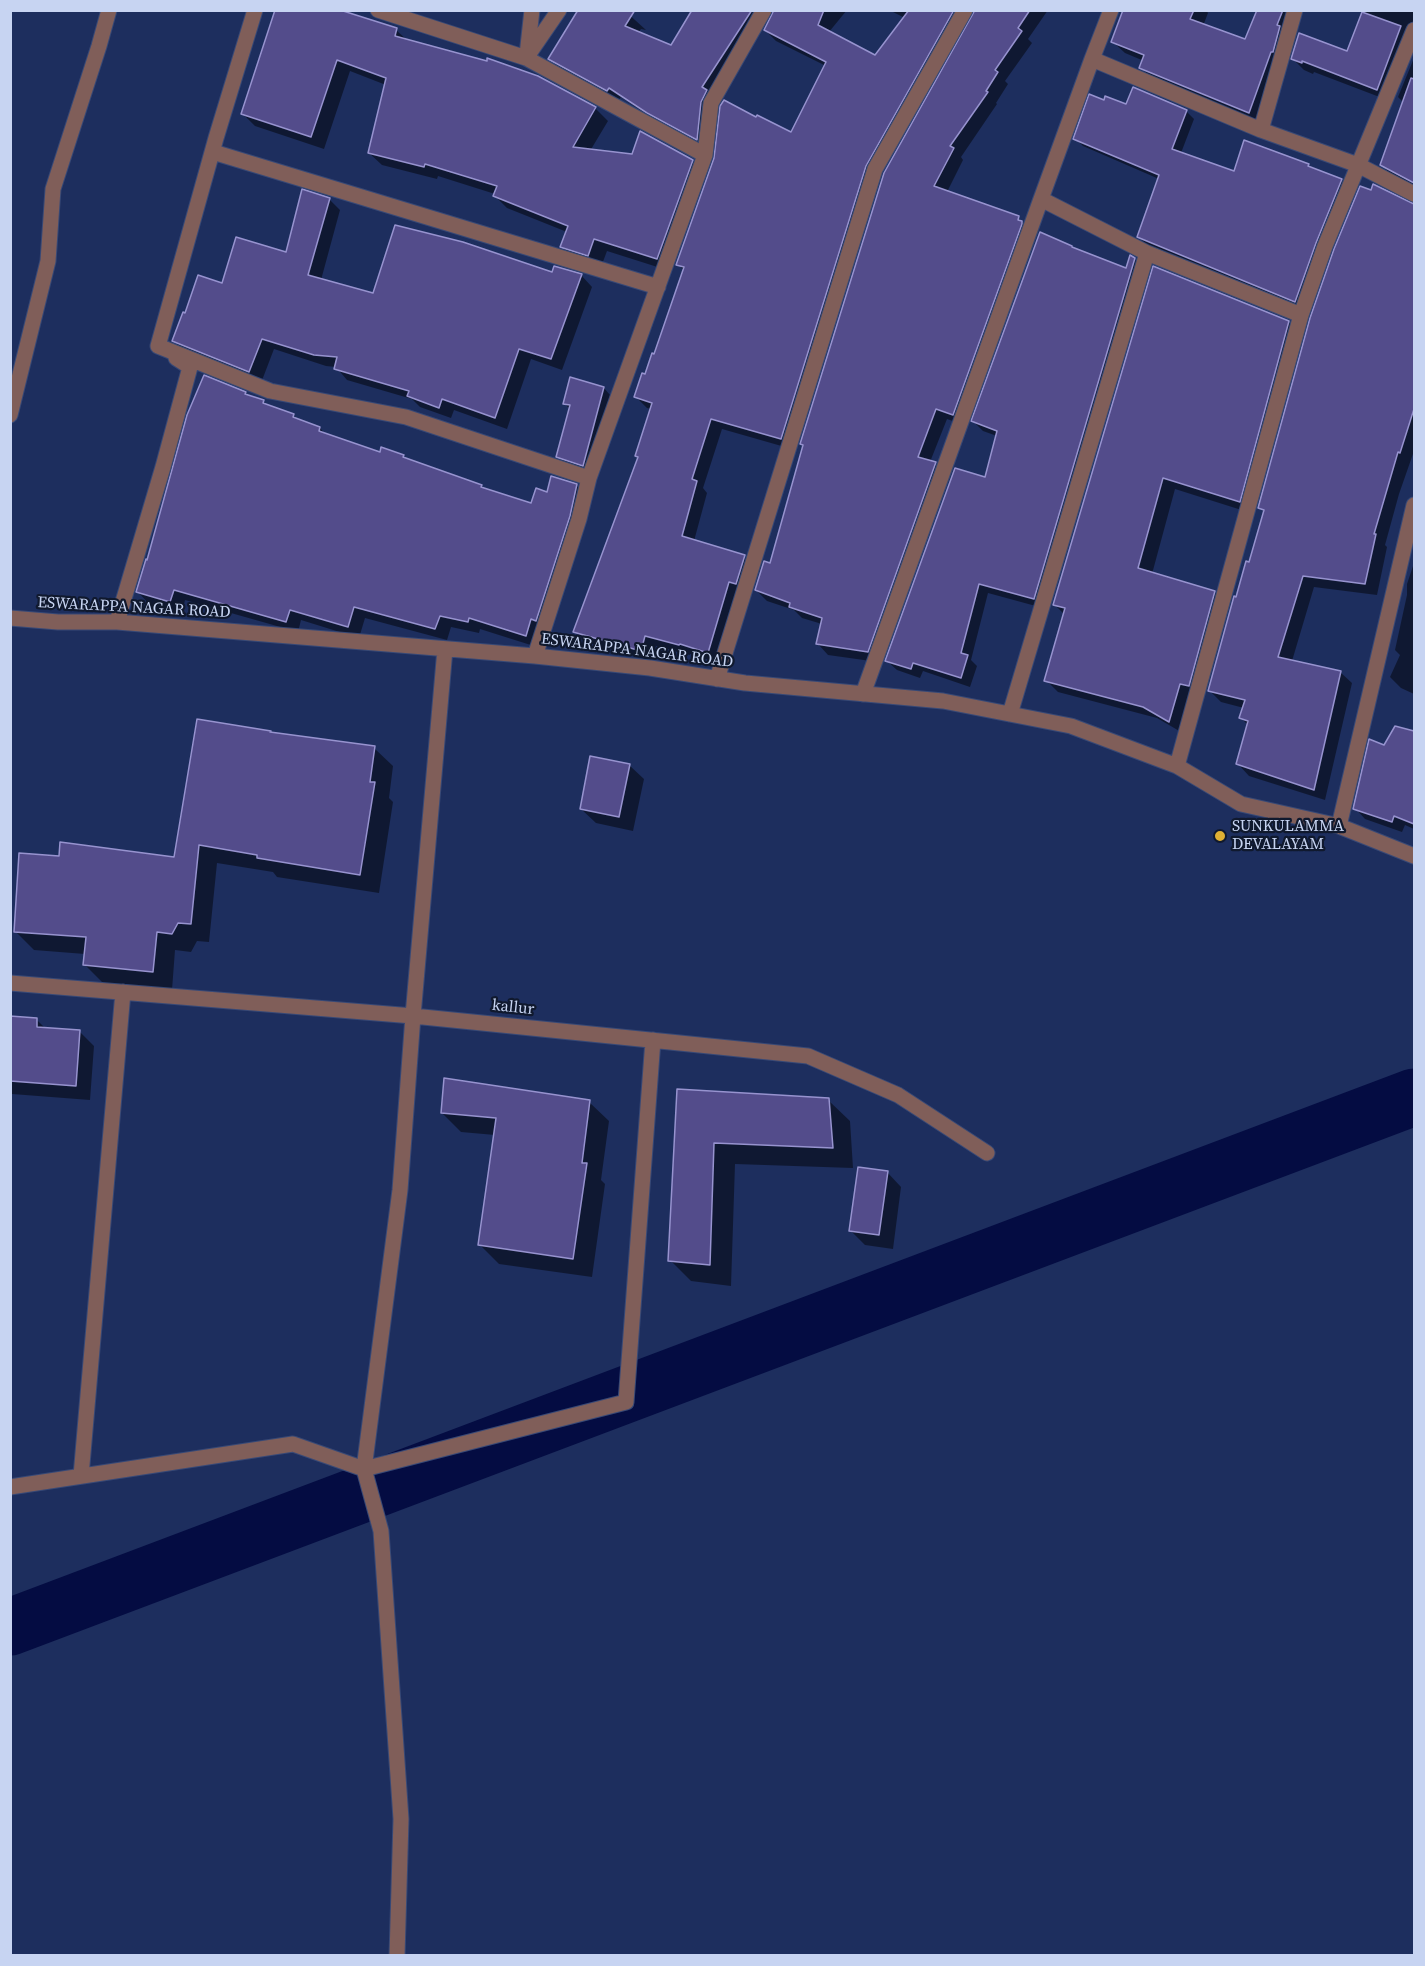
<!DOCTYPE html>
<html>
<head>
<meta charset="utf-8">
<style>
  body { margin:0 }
  #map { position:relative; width:1425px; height:1966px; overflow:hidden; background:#1d2e5e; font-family:"Source Serif 4",serif }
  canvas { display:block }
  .frame { position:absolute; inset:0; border:12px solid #c7d4f2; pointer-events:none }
</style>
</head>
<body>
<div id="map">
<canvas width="1425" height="1966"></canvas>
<div class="frame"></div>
</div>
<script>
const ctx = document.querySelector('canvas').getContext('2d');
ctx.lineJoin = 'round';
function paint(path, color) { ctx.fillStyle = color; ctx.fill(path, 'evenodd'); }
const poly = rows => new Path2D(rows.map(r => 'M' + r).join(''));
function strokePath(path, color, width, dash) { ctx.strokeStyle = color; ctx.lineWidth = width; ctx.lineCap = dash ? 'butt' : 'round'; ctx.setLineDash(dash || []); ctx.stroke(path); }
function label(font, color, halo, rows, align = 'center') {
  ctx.font = font + ' "Source Serif 4",serif'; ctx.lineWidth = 4.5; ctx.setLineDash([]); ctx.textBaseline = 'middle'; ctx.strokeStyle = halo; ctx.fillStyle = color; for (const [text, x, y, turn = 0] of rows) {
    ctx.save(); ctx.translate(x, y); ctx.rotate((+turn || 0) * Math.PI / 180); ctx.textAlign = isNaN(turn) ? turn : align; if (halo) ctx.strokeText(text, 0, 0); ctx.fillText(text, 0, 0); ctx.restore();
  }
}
paint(poly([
  [276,10,396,30,407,40,537,77,595,108,608,121,590,151,692,161,705,173,670,271,607,251,601,267,575,259,562,247,567,232,507,208,494,195,495,194,438,176,437,179,382,165,369,153,386,85,350,71,324,149,255,126,243,114],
  [571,10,624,10,646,30,641,29,638,33,672,46,694,10,847,10,829,32,876,57,905,18,889,10,976,10,967,16,877,176,792,449,722,429,703,488,707,493,694,541,744,557,755,568,719,663,690,654,690,655,656,646,651,661,586,642,575,631,639,458,636,455,651,409,647,408,636,397,655,356,684,271,678,264,756,119,792,134,826,66,776,41,765,30,774,12,769,12,717,102,707,149,660,123,621,97,618,101,561,70,550,59,579,13],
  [976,10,1048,10,1028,39,1032,43,1005,81,1008,84,996,103,997,104,961,157,963,160,947,192,1018,218,1029,228,964,425,947,419,930,462,935,464,946,474,878,662,828,655,818,644,822,624,802,618,794,610,767,601,756,590,771,565],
  [1125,10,1206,10,1208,13,1203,26,1246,41,1258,10,1299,10,1261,123,1153,79,1141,68,1144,61,1125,53,1113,42],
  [1364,10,1414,10,1414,42,1390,101,1314,72,1313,74,1304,70,1293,59,1348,53],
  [1414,58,1414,188,1393,177,1382,165,1404,103,1398,97],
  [1127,106,1186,111,1194,119,1181,153,1235,173,1308,165,1312,169,1341,180,1349,188,1303,309,1147,245,1138,236,1159,179,1083,146,1075,138],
  [329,199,340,210,321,280,374,295,553,274,581,275,592,287,562,370,531,359,507,429,454,410,451,418,420,407,412,399,347,380,336,367,326,366,274,349,261,383,185,352,174,341,186,314,223,285,287,253],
  [1414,205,1414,451,1399,494,1385,545,1387,547,1377,595,1314,587,1292,661,1340,672,1352,683,1325,800,1249,776,1238,764,1248,725,1241,718,1244,708,1221,702,1209,690,1237,599,1250,564,1265,512,1260,507],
  [1071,247,1126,270,1134,259,1144,269,1043,608,988,593,971,660,977,666,970,687,923,671,920,678,897,670,887,661,986,479,997,436,983,431,973,421],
  [1288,322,1300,334,1251,513,1175,489,1152,574,1214,592,1226,604,1181,732,1157,718,1058,692,1046,680,1065,615,1054,604],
  [604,388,610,395,590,471,565,463,558,456,570,409,564,403],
  [245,393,248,396,263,401,269,407,293,415,299,421,320,428,326,435,381,454,382,449,403,457,406,460,481,486,485,490,532,505,548,494,577,486,588,497,537,647,480,629,479,633,451,627,447,640,365,618,359,638,301,620,298,632,185,600,182,613,149,604,138,592],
  [1414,563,1414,694,1401,688,1390,677,1400,655,1395,650,1407,595,1407,584],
  [1396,727,1414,733,1414,829,1405,825,1402,832,1365,819,1355,808],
  [270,732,374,748,393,766,389,798,393,802,379,893,277,877,273,872,217,863,209,942,197,941,191,952,175,950,172,990,103,983,84,964,85,954,34,950,15,931,60,857,176,858],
  [629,765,644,779,633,831,596,823,581,809],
  [37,1020,46,1029,79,1031,94,1046,90,1100,12,1094,10,1120,10,1027],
  [678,1091,828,1100,850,1121,853,1168,735,1164,731,1286,691,1281,670,1260],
  [589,1102,609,1121,601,1180,605,1184,592,1277,499,1264,480,1245,495,1135,461,1132,442,1113],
  [887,1172,901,1187,893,1249,865,1245,851,1231]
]), '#0007');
strokePath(poly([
  [10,1627,1414,1097]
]), '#040c42', 57);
const building = poly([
  [275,10,340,10,397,28,395,36,487,61,487,58,538,76,596,107,573,147,632,154,640,131,693,160,657,259,594,239,588,256,560,247,568,226,493,196,497,186,425,164,424,167,368,153,386,78,337,60,311,137,241,114,275,10],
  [578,10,635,10,625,26,671,45,692,10,752,10,702,87,707,90,701,102,697,140,647,113,609,88,607,91,548,59,578,10],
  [774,10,824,10,818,25,875,55,909,10,954,10,866,166,781,439,711,419,692,479,697,481,682,536,745,555,736,584,729,582,708,653,680,644,679,645,645,636,641,651,573,632,638,457,635,456,652,403,634,397,642,373,645,374,652,353,654,354,684,267,676,265,714,158,720,106,724,100,756,117,757,115,791,132,826,62,764,30,774,10],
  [975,10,1030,10,1018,28,1022,31,995,70,998,72,986,91,988,92,950,146,954,148,934,186,1019,216,1018,220,1022,221,1022,224,953,415,936,409,918,457,936,462,868,652,816,644,822,618,789,607,790,603,755,590,764,561,770,563,803,445,800,444,884,173,975,10],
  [1123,10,1194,10,1190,19,1245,39,1257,10,1283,10,1277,25,1280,26,1273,52,1271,52,1249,113,1139,68,1144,55,1111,42,1123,10],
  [1362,12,1401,26,1377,90,1302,61,1302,63,1291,59,1299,33,1347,51,1362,12],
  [1411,78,1414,79,1414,183,1380,165,1411,78],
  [1133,87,1187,110,1172,149,1234,171,1244,140,1309,164,1308,166,1342,179,1316,243,1295,302,1137,237,1159,175,1073,139,1089,94,1104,100,1105,96,1126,104,1133,87],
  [1373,184,1414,204,1414,409,1400,453,1398,452,1374,534,1376,534,1365,584,1303,576,1278,657,1341,671,1314,790,1236,764,1248,721,1239,718,1245,700,1208,691,1234,596,1236,597,1246,561,1249,562,1264,510,1258,508,1310,318,1334,249,1360,186,1371,190,1373,184],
  [302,189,330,198,308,275,373,293,395,225,463,242,552,272,554,266,582,274,551,359,519,349,495,418,442,399,439,408,407,396,409,391,334,369,337,357,314,355,262,339,249,372,172,341,183,312,185,313,198,275,222,283,236,237,286,252,302,189],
  [1040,232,1072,246,1072,247,1126,268,1130,255,1135,258,1034,599,979,584,961,653,968,655,961,678,913,663,911,669,885,661,955,468,985,477,997,431,971,421,1040,232],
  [1153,266,1289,321,1240,502,1163,478,1138,568,1215,591,1189,686,1180,684,1169,722,1143,707,1044,681,1065,608,1053,605,1153,266],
  [204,375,246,392,245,394,264,400,263,403,294,414,293,417,320,427,319,431,380,452,381,447,404,455,403,457,482,485,481,487,531,503,536,488,547,492,551,476,577,484,570,516,536,621,531,619,526,636,469,618,468,622,440,616,435,629,354,607,348,627,290,610,286,622,174,590,170,602,136,592,146,559,147,560,187,415,204,375],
  [570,377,604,387,583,466,556,457,570,405,563,404,570,377],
  [197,719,271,731,270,732,375,746,370,782,375,782,360,875,257,858,257,855,199,845,191,924,178,923,172,934,157,932,153,972,83,965,86,937,14,932,19,853,59,856,60,842,174,857,197,719],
  [1395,726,1414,731,1414,824,1394,816,1392,822,1353,809,1369,739,1384,745,1395,726],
  [590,756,630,764,619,817,580,809,590,756],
  [10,1016,37,1018,37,1027,80,1030,76,1086,10,1081,10,1016],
  [444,1078,590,1100,582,1163,587,1163,573,1259,478,1245,496,1118,441,1113,444,1078],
  [677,1089,829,1098,833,1148,714,1143,710,1265,668,1261,677,1089],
  [858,1167,888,1171,879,1235,849,1231,858,1167]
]);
paint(building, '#534c8b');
strokePath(building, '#9793cf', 1.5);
const street = poly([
  [378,10,526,58,705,155],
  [527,55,532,10],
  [526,58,559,10],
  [1092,59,1111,10],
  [1261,130,1295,10],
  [213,152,658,287],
  [1041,199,1092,59,1261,130,1358,165,1414,194],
  [158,346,270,391,406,417,589,478],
  [158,346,216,138,255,10],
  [10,415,48,261,53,189,99,46,109,10],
  [1414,505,1339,826,1414,856],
  [10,618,58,622,117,622,535,656,650,668,745,683,943,701,1071,726,1177,766,1241,804,1339,826],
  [117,622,163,467,190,367,176,358],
  [535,656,579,519,589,478,705,155,711,103,764,10],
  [717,679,875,169,965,10],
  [863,694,1041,199,1147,253,1301,315],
  [1010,714,1147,253],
  [1177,766,1301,315,1325,246,1414,30],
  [10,983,413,1016,808,1056,898,1095,987,1153],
  [81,1476,123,992],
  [10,1487,293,1444,364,1469,626,1402,653,1040],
  [397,1956,401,1819,381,1531,364,1469,400,1190,413,1016,445,649]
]);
strokePath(street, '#384976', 17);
strokePath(street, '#805e59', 15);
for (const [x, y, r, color] of [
  [1220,836,6,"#dfb034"]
]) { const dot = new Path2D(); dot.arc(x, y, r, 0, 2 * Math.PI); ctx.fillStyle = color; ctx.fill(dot); strokePath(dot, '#10192e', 2); }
label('16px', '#c7d4f2', '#10192e', [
  ["ESWARAPPA NAGAR ROAD",134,608,3],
  ["ESWARAPPA NAGAR ROAD",637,651,7],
  ["kallur",513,1008,6]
]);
label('16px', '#c7d4f2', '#10192e', [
  ["SUNKULAMMA",1232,827],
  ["DEVALAYAM",1232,845]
], 'left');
</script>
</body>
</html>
